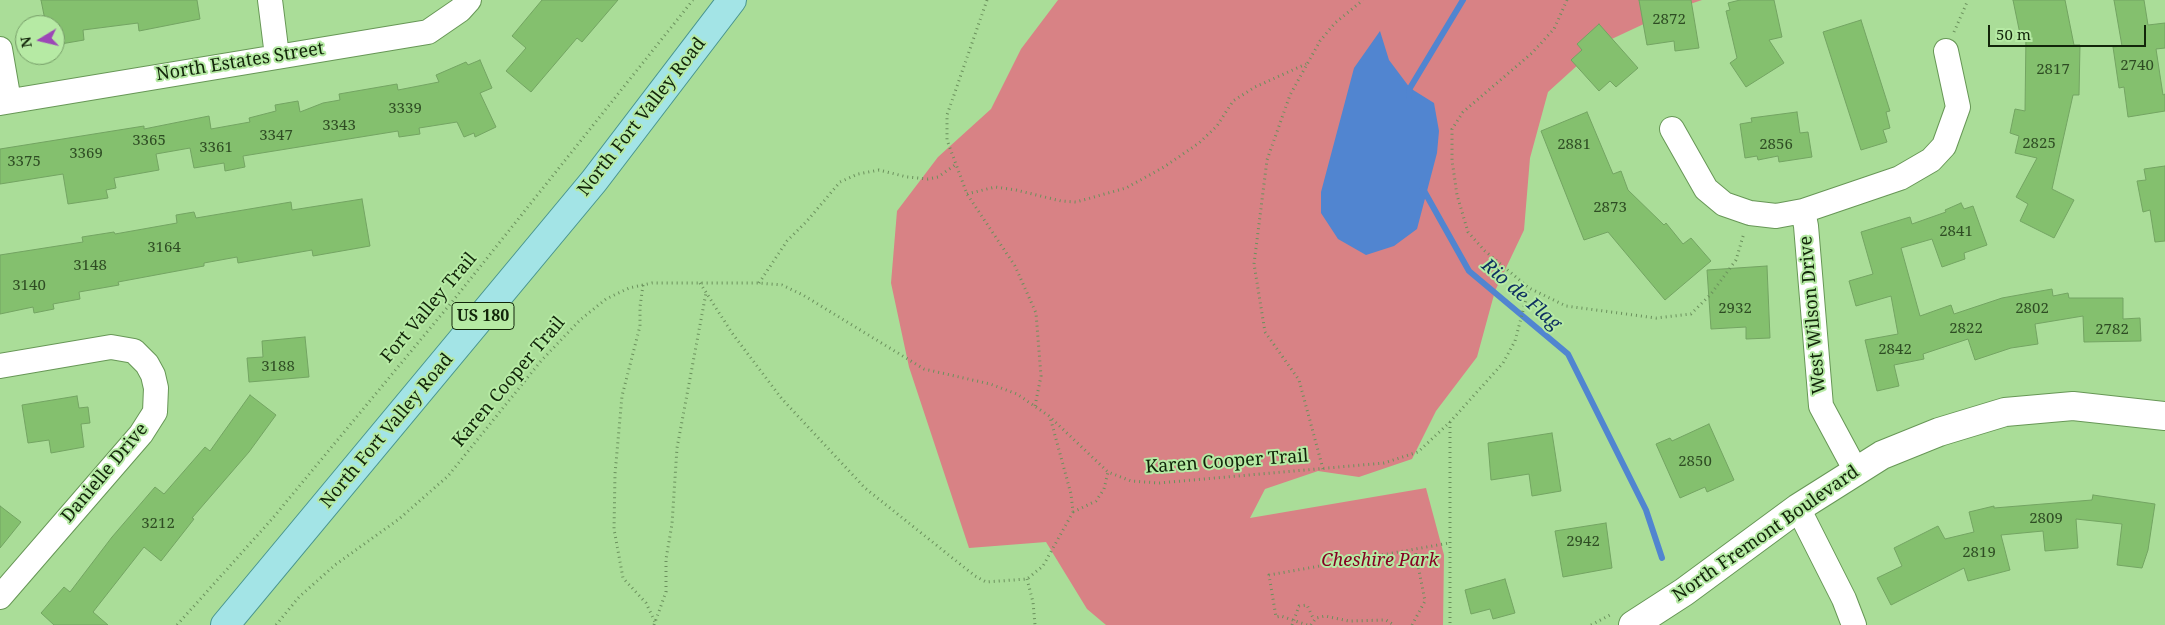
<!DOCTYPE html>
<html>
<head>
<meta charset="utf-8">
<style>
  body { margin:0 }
  #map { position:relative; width:2165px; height:625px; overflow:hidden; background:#aadd98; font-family:"Noto Serif",serif }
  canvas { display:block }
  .north { position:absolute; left:15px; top:15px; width:50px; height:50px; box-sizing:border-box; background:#b6eaa4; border:1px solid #749b66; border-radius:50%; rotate:261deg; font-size:14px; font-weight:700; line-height:20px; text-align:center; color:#12250a }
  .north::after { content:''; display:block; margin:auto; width:18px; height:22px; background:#9c48b6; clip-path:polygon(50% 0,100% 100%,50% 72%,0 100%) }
  .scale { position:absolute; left:1988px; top:25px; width:158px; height:22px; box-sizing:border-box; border:2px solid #12250a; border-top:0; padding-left:6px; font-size:15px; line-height:18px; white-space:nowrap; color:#12250a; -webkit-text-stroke:4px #b6eaa4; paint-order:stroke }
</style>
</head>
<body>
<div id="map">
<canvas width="2165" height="625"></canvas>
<div class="north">N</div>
<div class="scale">50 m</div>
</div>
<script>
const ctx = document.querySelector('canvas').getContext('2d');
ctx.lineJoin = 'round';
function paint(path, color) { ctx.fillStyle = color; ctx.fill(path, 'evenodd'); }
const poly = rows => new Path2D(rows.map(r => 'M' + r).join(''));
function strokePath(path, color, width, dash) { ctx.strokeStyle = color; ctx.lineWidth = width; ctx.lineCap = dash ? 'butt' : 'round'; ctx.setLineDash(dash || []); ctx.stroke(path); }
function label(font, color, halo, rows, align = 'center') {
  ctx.font = font + ' "Noto Serif",serif'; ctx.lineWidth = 4; ctx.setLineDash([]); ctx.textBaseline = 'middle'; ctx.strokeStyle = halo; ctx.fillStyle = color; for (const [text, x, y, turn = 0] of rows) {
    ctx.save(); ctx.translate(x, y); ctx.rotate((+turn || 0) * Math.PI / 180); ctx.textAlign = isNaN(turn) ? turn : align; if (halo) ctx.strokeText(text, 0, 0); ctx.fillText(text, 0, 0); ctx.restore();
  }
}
paint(poly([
  [1058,0,1702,0,1678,8,1601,44,1548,92,1530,158,1524,230,1495,291,1477,357,1436,411,1412,459,1359,477,1318,471,1265,489,1250,518,1426,488,1444,555,1443,625,1106,625,1087,609,1046,542,969,548,909,367,891,283,897,211,938,157,991,109,1021,49]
]), '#d88285');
paint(poly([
  [1380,31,1389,60,1410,88,1434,103,1439,131,1437,153,1417,229,1394,246,1366,255,1338,239,1321,213,1321,192,1354,68]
]), '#5185d0');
strokePath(poly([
  [1409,96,1410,88,1463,0],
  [1423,189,1469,271,1568,354,1646,510,1662,558]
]), '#5185d0', 6);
const building = poly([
  [41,0,197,0,200,19,139,31,138,23,83,30,84,40,55,45,55,25,46,25,41,0],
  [542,0,618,0,582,42,577,38,531,92,506,71,526,48,512,36,542,0],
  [1639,0,1691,0,1699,48,1675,51,1674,41,1647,45,1639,0],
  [1740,0,1774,0,1782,37,1769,40,1784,63,1746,87,1730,63,1737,58,1726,11,1730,10,1728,3,1740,0],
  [2013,0,2065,0,2074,45,2080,45,2079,95,2073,95,2052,189,2074,200,2054,238,2020,221,2028,204,2016,197,2037,158,2015,153,2019,136,2010,133,2015,109,2025,111,2026,33,2020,34,2013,0],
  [2114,0,2144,0,2148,25,2165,23,2165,48,2156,49,2163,95,2165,94,2165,111,2128,117,2124,87,2119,88,2113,47,2122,46,2114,0],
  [1861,20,1890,111,1886,112,1890,128,1883,130,1887,142,1861,150,1823,32,1861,20],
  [1599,24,1638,68,1616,87,1610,81,1599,91,1571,60,1582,50,1577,44,1599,24],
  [480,60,492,88,480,93,496,127,475,137,474,133,464,137,457,122,419,128,420,134,399,137,398,131,243,156,245,167,225,171,224,163,194,168,190,148,156,154,159,170,114,178,116,188,106,190,108,198,68,204,63,174,0,184,0,149,144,126,144,129,209,116,211,129,250,122,249,118,276,111,275,105,298,101,300,112,323,103,340,100,339,94,397,84,398,90,439,82,436,75,466,62,468,65,480,60],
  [1587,112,1613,174,1621,171,1628,190,1664,225,1666,223,1683,244,1691,238,1711,261,1665,300,1608,232,1584,240,1541,131,1587,112],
  [1797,112,1800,133,1808,132,1812,157,1779,162,1778,156,1758,160,1757,156,1745,158,1740,124,1752,122,1751,118,1797,112],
  [2165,166,2165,241,2155,242,2150,210,2143,212,2137,181,2146,180,2144,169,2165,166],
  [362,199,370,246,313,256,312,250,238,263,237,257,204,263,204,266,118,282,119,285,79,292,80,299,53,304,54,309,34,313,33,307,0,314,0,255,83,242,82,237,114,232,115,234,177,223,176,215,194,212,196,218,291,202,292,210,362,199],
  [1961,203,1964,209,1973,206,1987,245,1964,253,1965,259,1942,267,1932,239,1901,248,1920,316,1951,305,1954,314,2002,298,2052,289,2053,296,2068,293,2069,298,2123,298,2123,319,2140,318,2141,341,2084,342,2083,316,2035,324,2038,344,2011,348,1975,360,1968,339,1923,354,1924,359,1894,365,1899,386,1877,391,1865,340,1898,334,1891,296,1856,306,1849,281,1873,274,1861,232,1910,217,1912,224,1946,212,1945,210,1961,203],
  [1767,266,1770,338,1746,339,1746,327,1711,329,1707,270,1767,266],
  [305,337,309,377,249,382,247,358,263,357,262,341,305,337],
  [250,395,276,415,249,452,192,518,194,519,161,561,144,547,93,612,108,625,54,625,41,613,64,587,70,592,112,537,155,487,164,494,205,447,210,451,250,395],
  [77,396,79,408,88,407,90,423,81,424,84,447,51,453,49,440,28,443,22,405,77,396],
  [1709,424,1734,480,1707,492,1705,487,1680,498,1656,444,1670,438,1672,441,1709,424],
  [1552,433,1561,491,1532,496,1529,474,1491,480,1488,443,1552,433],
  [2093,495,2155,504,2148,550,2142,568,2117,565,2122,524,2076,519,2078,548,2045,551,2043,531,2001,535,2010,570,1968,581,1964,568,1891,605,1877,578,1902,566,1894,548,1938,526,1945,539,1974,532,1969,512,1994,506,1994,508,2092,500,2093,495],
  [0,506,21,522,0,548,0,506],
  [1606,523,1612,568,1563,577,1555,531,1606,523],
  [1505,579,1515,613,1493,619,1490,609,1471,614,1465,590,1505,579]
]);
paint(building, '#84c06e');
strokePath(building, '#73a462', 1);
const minor = poly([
  [270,0,277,56],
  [0,49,9,101],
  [0,103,428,32,460,10,469,0],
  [1672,129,1706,189,1724,204,1750,213,1776,216,1803,211,1900,178,1931,160,1944,146,1958,107,1946,51],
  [1803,211,1806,226,1821,406,1856,471],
  [0,366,111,347,134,351,147,364,153,375,156,388,155,412,141,434,0,597],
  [1798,508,1844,599,1854,625]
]);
const tertiary = poly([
  [1633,625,1684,592,1798,508,1882,455,1939,432,2005,412,2073,406,2165,416]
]);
const primary = poly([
  [225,625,594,181,732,0]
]);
strokePath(minor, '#679756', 26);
strokePath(tertiary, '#679756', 30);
strokePath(primary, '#49958e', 30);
strokePath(poly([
  [987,0,947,115,947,140,967,194,1015,266,1036,313,1041,376,1035,406],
  [1567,0,1554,29,1532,53,1463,112,1452,129,1452,160,1457,195,1468,232,1485,251,1529,288,1566,306,1656,318,1691,314,1711,294,1736,260,1744,233],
  [1954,32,1968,0],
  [967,194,995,187,1016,190,1061,201,1076,202,1126,188,1164,167,1199,143,1217,126,1233,101,1255,87,1306,64],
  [700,283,732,333,782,399,865,488,975,576,986,582,1027,579,1043,566,1073,512,1071,494,1050,417],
  [759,283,787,241,807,221,840,182,858,174,879,170,907,177,928,179,938,177,955,165],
  [643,285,640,307,640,326,622,396,615,474,614,529,623,578,646,603,655,622],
  [1450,422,1450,625],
  [1323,469,1299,380,1265,332,1254,264,1267,160,1290,95,1320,41,1335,23,1363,0],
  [1073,512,1096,501,1104,489,1108,472],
  [1027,579,1033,602,1035,625],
  [177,625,272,519,456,297,693,0],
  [276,625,299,597,335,565,399,519,448,476,541,361,580,320,606,299,629,288,652,283,759,283,782,285,803,295,924,369,990,384,1017,394,1049,416,1108,472,1131,481,1159,483,1384,463,1418,452,1450,422,1503,363,1515,341,1529,288],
  [654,625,666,592,666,559,672,524,677,448,706,293],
  [1292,625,1299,606,1307,605,1314,620],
  [1307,625,1281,616,1276,617,1269,575,1449,543],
  [1311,625,1316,618,1325,616,1349,621,1386,620,1394,625],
  [1412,625,1425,601,1415,550],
  [1591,625,1610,615]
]), '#6a905c', 3, [1, 4]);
strokePath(minor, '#fff', 24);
strokePath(tertiary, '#fff', 28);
strokePath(primary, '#a3e4e6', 28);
label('15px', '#2e4c23', null, [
  ["2872",1669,20],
  ["2740",2137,66],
  ["2817",2053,70],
  ["3339",405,109],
  ["3343",339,126],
  ["3347",276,136],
  ["3365",149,141],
  ["2825",2039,144],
  ["2881",1574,145],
  ["2856",1776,145],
  ["3361",216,148],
  ["3369",86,154],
  ["3375",24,162],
  ["2873",1610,208],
  ["2841",1956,232],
  ["3164",164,248],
  ["3148",90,266],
  ["3140",29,286],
  ["2932",1735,309],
  ["2802",2032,309],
  ["2822",1966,329],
  ["2782",2112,330],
  ["2842",1895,350],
  ["3188",278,367],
  ["2850",1695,462],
  ["2809",2046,519],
  ["3212",158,524],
  ["2942",1583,542],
  ["2819",1979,553]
]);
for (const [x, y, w] of [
  [483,316,62]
]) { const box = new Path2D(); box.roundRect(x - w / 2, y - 13.5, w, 27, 4); ctx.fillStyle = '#b6eaa4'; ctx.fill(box); strokePath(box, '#12250a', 1); }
label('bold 16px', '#12250a', null, [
  ["US 180",483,316]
]);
label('18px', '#12250a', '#b6eaa4', [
  ["North Estates Street",240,62,-9],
  ["North Fort Valley Road",642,117,-52],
  ["Fort Valley Trail",429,308,-50],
  ["West Wilson Drive",1813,315,-95],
  ["Karen Cooper Trail",509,382,-50],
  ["North Fort Valley Road",387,431,-50],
  ["Karen Cooper Trail",1227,462,-4],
  ["Danielle Drive",105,473,-50],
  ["North Fremont Boulevard",1766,534,-35]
]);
label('italic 18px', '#850023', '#b6eaa4', [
  ["Cheshire Park",1380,561]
]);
label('italic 19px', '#0e3061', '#b6eaa4', [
  ["Rio de Flag",1521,295,41]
]);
</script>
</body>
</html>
